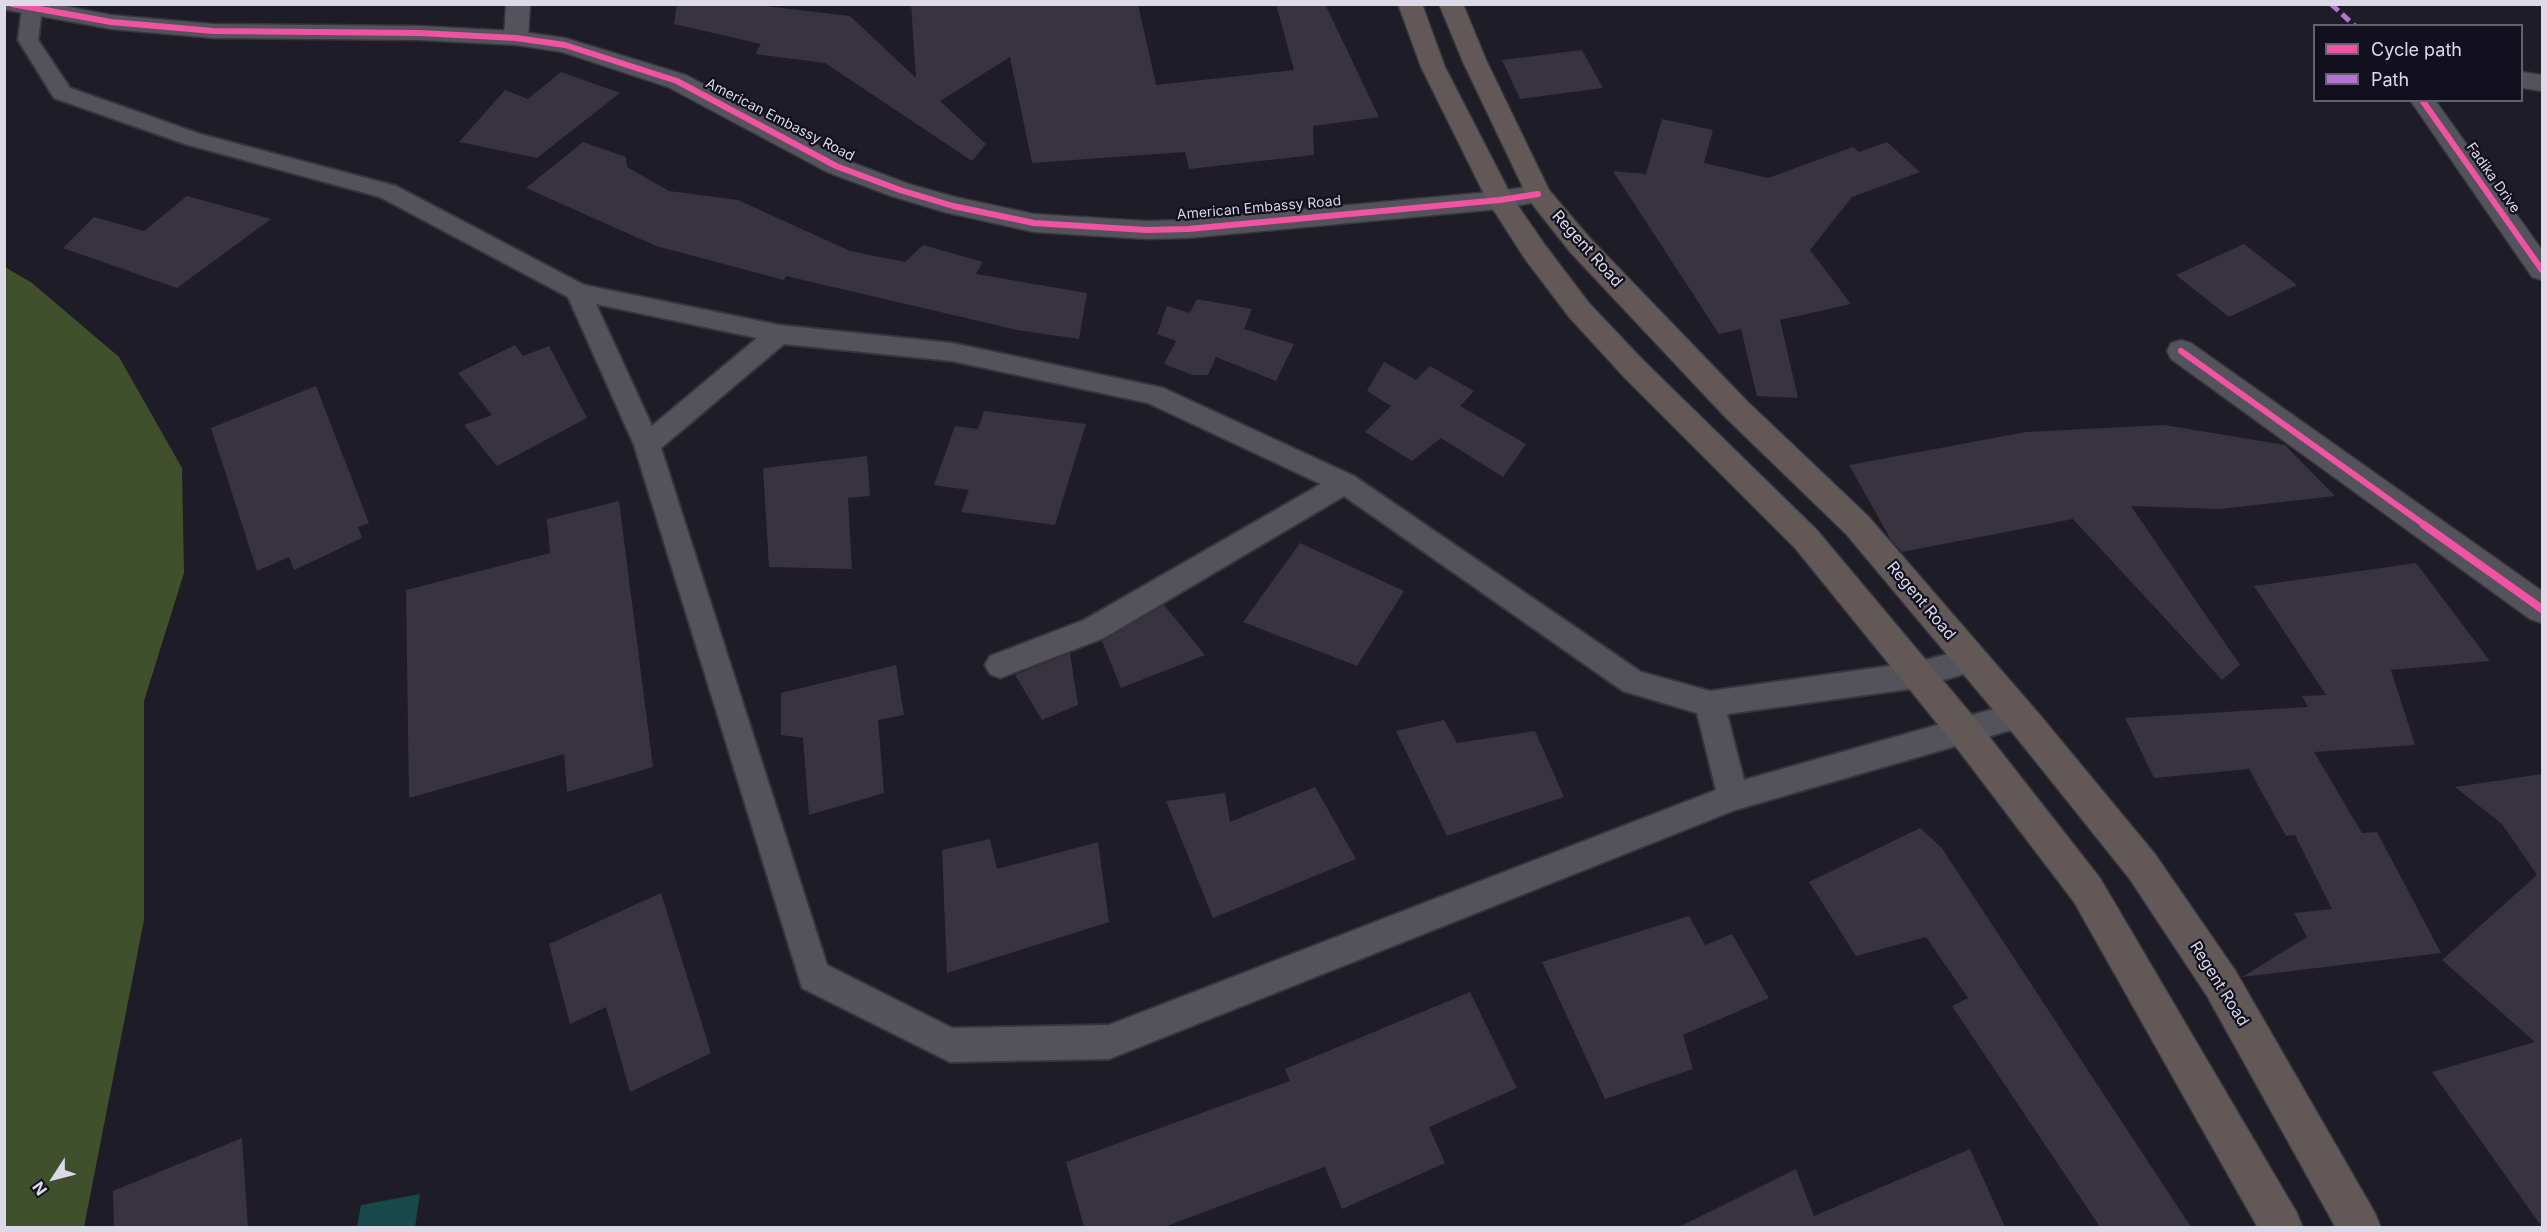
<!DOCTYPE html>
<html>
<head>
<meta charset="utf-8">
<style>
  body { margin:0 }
  #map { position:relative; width:2547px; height:1232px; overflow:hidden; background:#1e1c26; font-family:Inter,sans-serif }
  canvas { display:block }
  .frame { position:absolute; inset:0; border:6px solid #dbdae6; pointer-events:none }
  .legend { position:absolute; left:2313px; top:24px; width:210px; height:78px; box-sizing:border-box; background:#12101f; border:2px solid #62616f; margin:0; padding:8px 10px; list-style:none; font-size:18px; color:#dbdae6 }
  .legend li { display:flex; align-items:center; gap:12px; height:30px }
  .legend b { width:30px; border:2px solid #62616f }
  .north { position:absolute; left:24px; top:1148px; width:60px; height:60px; -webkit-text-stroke:4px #12101f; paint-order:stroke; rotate:234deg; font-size:16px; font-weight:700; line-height:24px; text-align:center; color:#dbdae6 }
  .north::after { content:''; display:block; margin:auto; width:21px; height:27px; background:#dbdae6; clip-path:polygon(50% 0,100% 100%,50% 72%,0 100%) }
</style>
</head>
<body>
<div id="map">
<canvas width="2547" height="1232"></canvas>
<div class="frame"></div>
<ul class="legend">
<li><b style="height:8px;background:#f153a3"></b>Cycle path</li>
<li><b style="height:8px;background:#b673d3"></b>Path</li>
</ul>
<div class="north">N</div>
</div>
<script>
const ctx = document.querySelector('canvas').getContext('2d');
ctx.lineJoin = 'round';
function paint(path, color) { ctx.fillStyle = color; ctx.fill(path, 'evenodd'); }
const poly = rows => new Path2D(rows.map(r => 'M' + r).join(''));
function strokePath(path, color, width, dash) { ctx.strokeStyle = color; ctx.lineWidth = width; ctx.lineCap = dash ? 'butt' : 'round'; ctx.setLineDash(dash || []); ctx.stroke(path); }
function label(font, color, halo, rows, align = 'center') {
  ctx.font = font + ' Inter,sans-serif'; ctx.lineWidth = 4.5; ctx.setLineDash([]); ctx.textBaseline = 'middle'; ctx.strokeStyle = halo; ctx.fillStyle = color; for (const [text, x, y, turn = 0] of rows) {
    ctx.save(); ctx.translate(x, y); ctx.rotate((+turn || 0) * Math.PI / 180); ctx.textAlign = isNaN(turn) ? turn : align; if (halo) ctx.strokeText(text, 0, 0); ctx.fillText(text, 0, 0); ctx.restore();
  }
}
paint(poly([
  [5,267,32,283,119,357,182,468,184,573,144,701,144,920,84,1227,5,1227]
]), '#40502c');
paint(poly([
  [420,1194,415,1227,357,1227,361,1205]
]), '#17494a');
paint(poly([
  [677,4,747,4,850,16,916,78,911,4,1138,4,1156,85,1294,70,1276,4,1325,4,1379,117,1313,126,1314,155,1189,169,1185,152,1032,163,1010,57,940,101,986,144,972,161,825,63,755,54,761,44,674,24],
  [1582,50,1603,88,1520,99,1502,60],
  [561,72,620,93,537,158,459,142,505,90,528,99],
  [1662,119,1713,130,1704,163,1768,178,1853,147,1859,152,1887,142,1920,172,1852,197,1810,250,1851,304,1780,320,1798,398,1757,396,1741,329,1719,334,1613,171,1646,174],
  [583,142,626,157,627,167,669,191,738,200,850,251,905,262,923,245,983,262,976,274,1087,293,1079,339,1017,330,786,276,784,280,656,246,526,188],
  [187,196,271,219,177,288,63,248,94,217,144,231],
  [2244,244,2297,285,2229,317,2176,275],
  [1197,299,1252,309,1244,329,1294,344,1276,381,1216,357,1208,375,1192,375,1164,364,1176,341,1157,334,1167,306,1190,313],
  [515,345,523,356,549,346,587,418,497,466,464,425,492,415,458,373],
  [1384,362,1416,380,1430,366,1474,391,1460,406,1526,444,1503,477,1441,438,1412,461,1365,432,1391,406,1367,391],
  [316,386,369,523,358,527,362,538,294,570,289,557,257,571,211,428],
  [984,411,1086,424,1055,525,961,512,969,490,934,485,955,426,978,429],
  [2164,425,2285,445,2335,496,2220,509,2131,506,2240,665,2222,680,2073,519,1902,552,1891,540,1849,465,2026,432],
  [867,456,870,496,848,498,852,569,769,567,763,468],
  [619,501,653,767,567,792,564,754,409,798,406,590,550,553,547,519],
  [1300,543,1404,591,1357,666,1243,622],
  [2416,563,2490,661,2391,670,2415,745,2314,752,2362,833,2377,832,2441,953,2242,977,2307,937,2294,913,2332,909,2295,835,2286,836,2249,769,2154,778,2125,718,2308,707,2302,696,2326,695,2254,586],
  [1164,605,1205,655,1121,688,1102,641],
  [1070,653,1078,705,1042,720,1015,675],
  [896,665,904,715,878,720,884,793,809,815,803,738,781,735,781,693],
  [1444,720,1457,743,1535,731,1564,797,1447,836,1396,731],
  [2542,774,2542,1227,2432,1072,2535,1042,2442,960,2537,875,2502,824,2455,787],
  [1315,787,1356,859,1213,918,1166,801,1225,793,1230,822],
  [1920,828,1941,847,2191,1227,2100,1227,1952,1006,1968,998,1926,937,1856,956,1809,882],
  [990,839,997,869,1098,842,1109,922,947,973,942,850],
  [661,893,711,1053,630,1092,606,1007,570,1024,549,944],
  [1689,916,1705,945,1732,934,1769,998,1683,1035,1693,1069,1605,1099,1542,962],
  [1470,992,1517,1088,1429,1127,1445,1163,1342,1209,1325,1167,1164,1227,1084,1227,1066,1162,1290,1081,1285,1069],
  [242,1138,248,1227,114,1227,113,1191],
  [1970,1149,2005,1227,1679,1227,1796,1169,1814,1216]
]), '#39333f');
const service = poly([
  [25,5,39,4,42,9,38,40,70,88,200,134,396,186,584,285,779,325,952,343,1163,388,1354,476,1641,672,1710,691,1917,662,1971,648,1981,651,1986,660,1981,669,1917,688,1727,714,1744,780,2018,702,2029,706,2033,715,2029,724,2018,728,1735,810,1109,1059,950,1062,802,988,634,445,568,297,380,197,185,144,54,98,18,40,22,9,25,5],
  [596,304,757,338,652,426,596,304],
  [784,344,952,361,1148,403,1321,484,1084,620,990,656,985,665,990,674,1000,678,1104,638,1344,496,1623,691,1697,713,1716,790,1109,1025,952,1028,827,965,661,448,784,344]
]);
const minor = poly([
  [506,4,530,4,528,38,525,43,516,45,507,43,504,38,506,4],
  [2522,72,2542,75,2542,91,2522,88,2522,72],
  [2410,100,2435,100,2542,250,2542,280,2532,277,2410,100],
  [2181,340,2191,343,2542,591,2542,623,2530,619,2171,359,2167,351,2171,343,2181,340]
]);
const tertiary = poly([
  [4,4,54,4,111,15,213,24,419,26,516,31,565,38,686,75,845,160,909,184,955,197,1034,214,1146,221,1188,220,1500,191,1538,185,1547,188,1551,194,1547,200,1500,209,1188,238,1146,239,1034,232,944,212,891,196,827,172,668,87,562,52,516,45,419,40,213,38,111,29,12,11,4,9,4,4]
]);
const primary = poly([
  [1398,4,1422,4,1445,67,1512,197,1545,245,1589,303,1643,360,1817,530,1977,721,2100,878,2297,1213,2303,1228,2258,1228,2074,902,1953,743,1795,548,1623,376,1569,317,1525,259,1487,200,1421,67,1398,4],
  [1439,4,1463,4,1487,62,1549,190,1590,238,1747,401,1868,516,2040,715,2155,854,2235,970,2375,1213,2381,1228,2336,1228,2207,996,2129,878,2016,737,1846,534,1725,417,1570,252,1529,200,1463,62,1439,4]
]);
strokePath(service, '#36363d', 4);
strokePath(minor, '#36363d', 3);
strokePath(tertiary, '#36363d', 3);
strokePath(primary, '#36363d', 3);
paint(service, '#54535c');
paint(minor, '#54535c');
paint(tertiary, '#54535c');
paint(primary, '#615857');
strokePath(poly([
  [2331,4,2355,26]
]), '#b673d3', 5, [10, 5]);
strokePath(poly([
  [12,4,111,22,213,31,419,33,516,38,565,45,677,81,836,166,900,190,953,206,1034,223,1146,230,1188,229,1500,200,1538,194],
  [2422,100,2542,270],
  [2181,351,2426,526]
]), '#f153a3', 6);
strokePath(poly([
  [2424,525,2542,609]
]), '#f153a3', 8);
label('14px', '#dbdae6', '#12101f', [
  ["American Embassy Road",780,120,27],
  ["Fadika Drive",2493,178,55],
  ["American Embassy Road",1259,208,-5]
]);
label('16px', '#dbdae6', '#12101f', [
  ["Regent Road",1587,249,48],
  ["Regent Road",1921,601,50],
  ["Regent Road",2219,984,58]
]);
</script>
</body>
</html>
